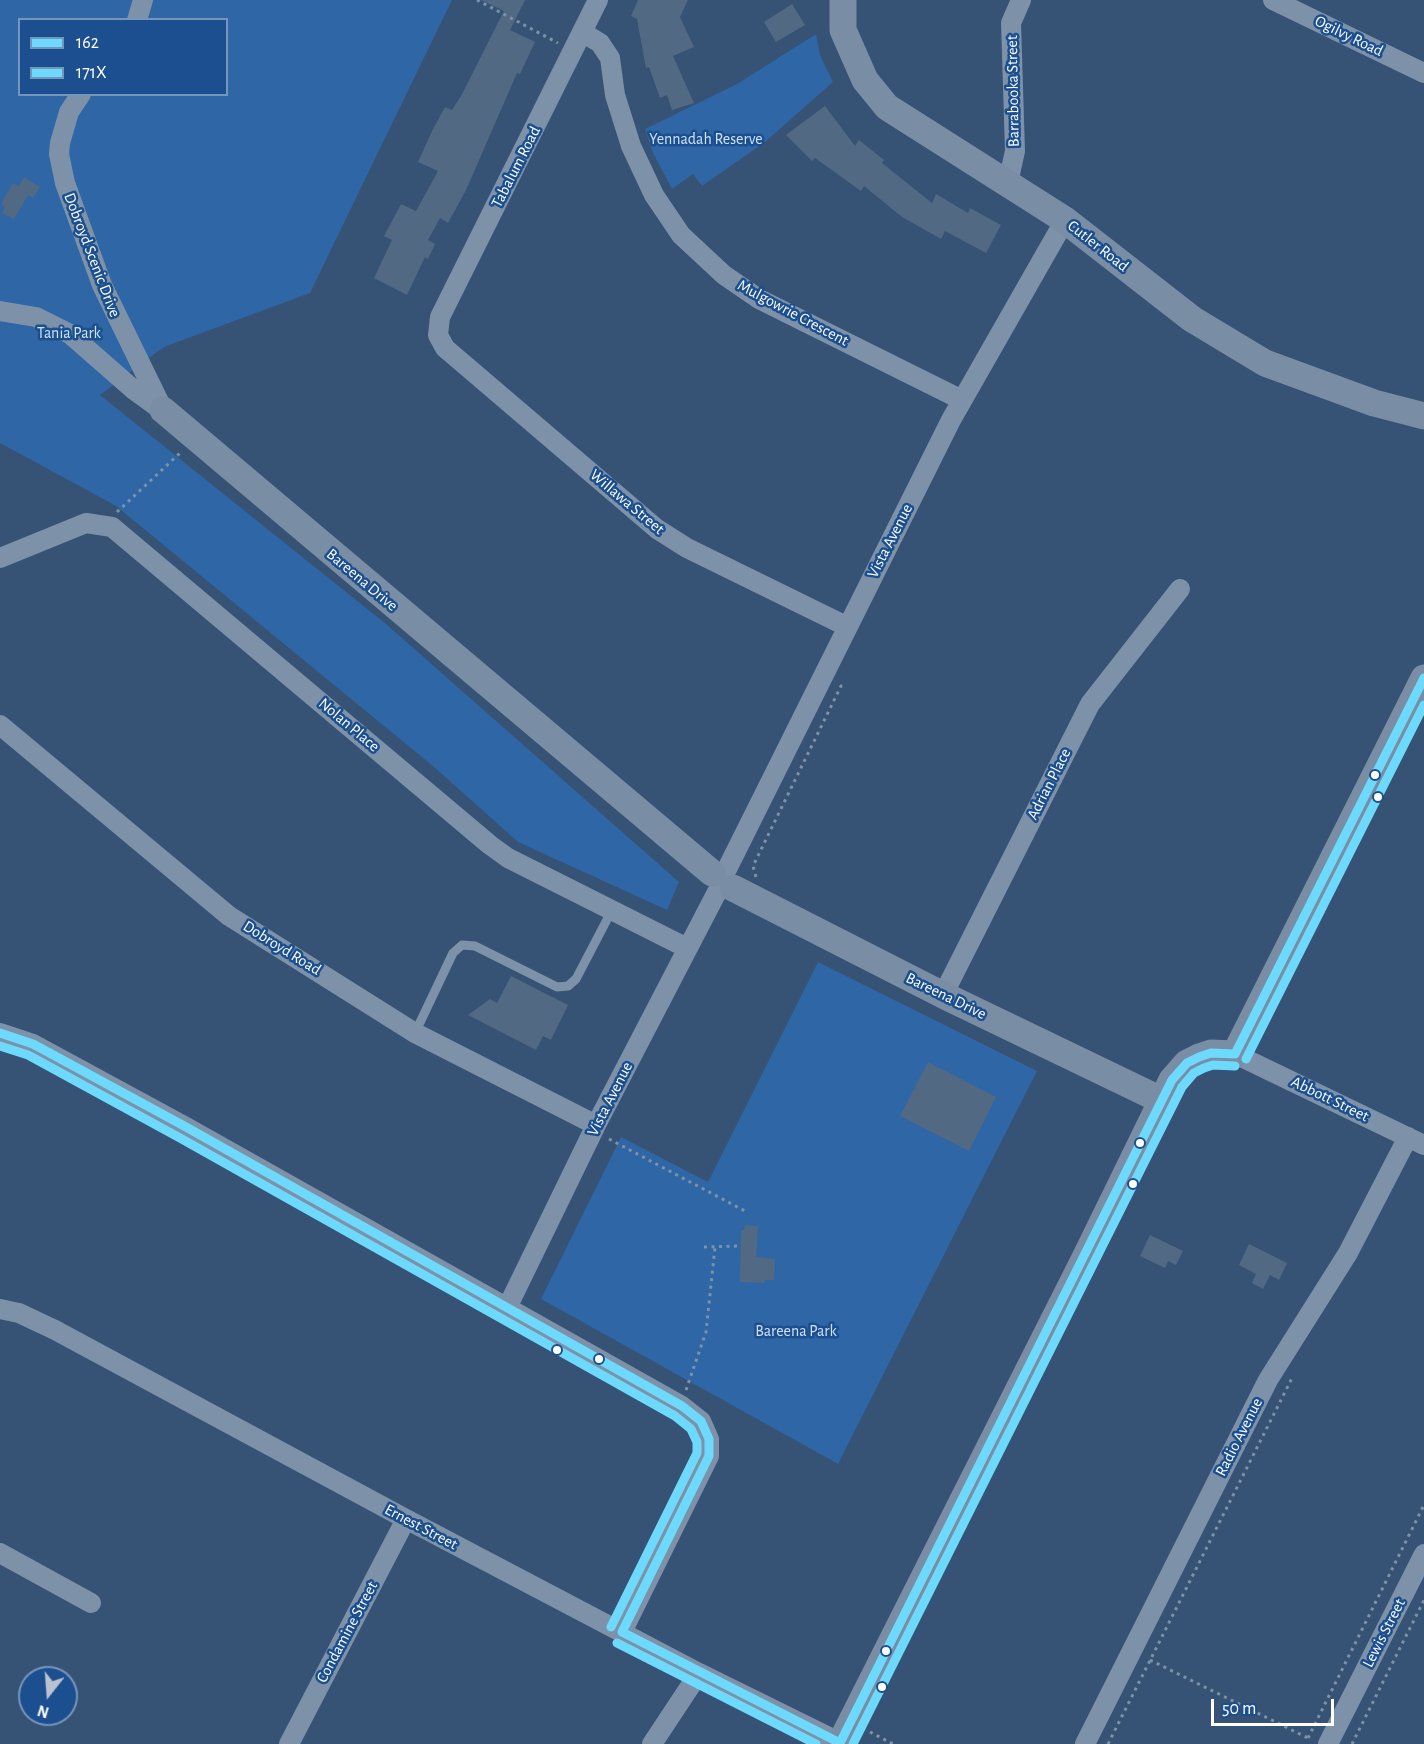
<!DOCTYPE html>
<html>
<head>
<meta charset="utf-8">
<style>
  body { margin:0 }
  #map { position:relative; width:1424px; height:1744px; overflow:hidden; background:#365274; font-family:"Alegreya Sans",sans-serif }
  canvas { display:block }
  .legend { position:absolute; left:18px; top:18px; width:210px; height:78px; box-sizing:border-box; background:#1b4f8f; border:2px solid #7695bc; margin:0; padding:8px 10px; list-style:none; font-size:18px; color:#fff }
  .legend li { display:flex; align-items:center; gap:12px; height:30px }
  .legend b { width:30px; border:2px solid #7695bc }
  .north { position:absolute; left:18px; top:1666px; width:60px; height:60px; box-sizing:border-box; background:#1b4f8f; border:2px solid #7695bc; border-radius:50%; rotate:197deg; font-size:16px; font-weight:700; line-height:24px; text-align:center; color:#fff }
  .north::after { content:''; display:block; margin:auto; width:21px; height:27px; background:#b9c2ce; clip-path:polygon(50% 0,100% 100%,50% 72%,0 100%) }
  .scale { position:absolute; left:1211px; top:1699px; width:123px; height:27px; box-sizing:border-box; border:3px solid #fff; border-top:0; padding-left:8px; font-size:18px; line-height:21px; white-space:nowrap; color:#fff; -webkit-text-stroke:4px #1b4f8f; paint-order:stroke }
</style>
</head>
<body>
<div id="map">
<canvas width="1424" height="1744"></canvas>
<ul class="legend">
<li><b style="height:8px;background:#6ddafd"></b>162</li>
<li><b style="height:8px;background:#6ddafd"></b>171X</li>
</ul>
<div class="north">N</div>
<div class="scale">50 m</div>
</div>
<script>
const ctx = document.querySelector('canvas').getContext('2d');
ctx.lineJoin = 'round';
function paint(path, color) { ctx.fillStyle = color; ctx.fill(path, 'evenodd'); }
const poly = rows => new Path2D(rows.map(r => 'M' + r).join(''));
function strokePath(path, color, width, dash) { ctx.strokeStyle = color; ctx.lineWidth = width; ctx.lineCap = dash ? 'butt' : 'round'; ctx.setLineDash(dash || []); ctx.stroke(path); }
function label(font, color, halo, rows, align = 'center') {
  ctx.font = font + ' "Alegreya Sans",sans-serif'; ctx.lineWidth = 5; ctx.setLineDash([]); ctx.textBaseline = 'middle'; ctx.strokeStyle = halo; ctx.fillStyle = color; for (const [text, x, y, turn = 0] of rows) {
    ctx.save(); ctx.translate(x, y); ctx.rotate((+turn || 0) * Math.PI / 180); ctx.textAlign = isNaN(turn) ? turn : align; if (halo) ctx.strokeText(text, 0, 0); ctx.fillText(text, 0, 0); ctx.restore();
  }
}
paint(poly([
  [0,0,452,0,310,293,164,347,100,395,386,624,679,882,667,910,518,842,434,767,116,506,0,443],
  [20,20,226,20,226,94,20,94],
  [816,34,820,55,833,82,765,142,702,186,693,174,672,189,653,153,645,129,737,84],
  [818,962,1037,1071,838,1464,541,1299,621,1137,708,1182]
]), '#2f66a5');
paint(poly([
  [481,0,525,0,510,30,535,42,520,74,517,73,466,190,448,223,440,218,428,240,435,244,428,259,425,257,407,295,374,278,392,240,384,236,401,204,416,211,438,171,418,162,433,129,445,107,452,110,461,96,504,11],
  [638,0,688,0,680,17,694,47,673,56,694,103,672,110,667,95,660,98,649,67,646,68,637,19,631,16],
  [792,4,805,25,776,42,764,22],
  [825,106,855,146,859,140,884,160,882,163,932,203,936,194,968,213,970,208,1001,225,986,253,945,231,941,239,902,217,864,186,861,191,815,158,812,161,786,135],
  [24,177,40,187,33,198,28,195,14,219,2,213,5,207,1,204,13,183,19,186],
  [511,976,568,1005,551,1040,543,1036,536,1050,468,1015,490,999,497,1003],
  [928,1062,996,1097,969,1151,900,1116],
  [745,1225,758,1226,756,1257,775,1259,774,1280,765,1280,764,1283,740,1282,741,1230,744,1230],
  [1150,1235,1183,1251,1176,1265,1168,1261,1165,1268,1140,1256],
  [1249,1244,1287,1263,1279,1280,1270,1275,1263,1289,1252,1283,1256,1274,1239,1265]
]), '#526984');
strokePath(poly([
  [477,0,558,43],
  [117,512,180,453],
  [756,877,753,866,841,686,837,684],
  [609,1139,745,1211],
  [704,1247,740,1246],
  [686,1390,706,1332,715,1247],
  [1150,1660,1308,1738],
  [870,1732,893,1744],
  [1308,1738,1424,1505],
  [1108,1744,1292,1378],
  [1352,1744,1424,1600]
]), '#7d92a8', 3, [3, 4.5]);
strokePath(poly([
  [415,1033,453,953,462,945,475,946,557,987,568,986,576,979,612,910]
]), '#7d92a8', 9);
strokePath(poly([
  [598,0,440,317,438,335,445,348,657,529,687,548,846,626],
  [1273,0,1424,73],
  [137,20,143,0],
  [582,32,600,43,610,58,615,95,631,146,654,195,681,235,724,275,759,299,962,400],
  [81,94,69,112,60,143,59,154,65,183,102,285,163,410],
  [1008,183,1015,151,1011,23,1021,0],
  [0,311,36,317,70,334,134,390,160,409],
  [0,558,86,523,112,527,490,845,508,858,687,948],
  [0,725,229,916,415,1033,596,1125],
  [727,869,951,420,1065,220],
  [943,995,1090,704,1180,589],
  [0,1033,33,1044,186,1127,682,1406,701,1421,709,1439,709,1456,622,1632],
  [1235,1054,1424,1145],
  [507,1308,596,1125,717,892],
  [0,1309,19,1313,55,1330,406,1519,699,1673,843,1744],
  [0,1553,91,1603],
  [289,1744,406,1519],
  [652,1744,699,1673],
  [1085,1744,1268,1380,1348,1253,1408,1137],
  [1328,1744,1424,1554]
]), '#7d92a8', 20);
strokePath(poly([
  [843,0,843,30,865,80,887,107,1065,220,1192,319,1265,363,1374,403,1424,416],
  [163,410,712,873],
  [733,888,943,995,1161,1100],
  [840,1744,1086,1256,1172,1080,1187,1063,1199,1057,1211,1053,1235,1054,1424,678]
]), '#798da4', 27);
strokePath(poly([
  [0,1033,33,1044,186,1127,682,1406,701,1421,709,1439,709,1456,622,1632],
  [1235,1054,1424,678],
  [622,1632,840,1743],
  [840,1743,1172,1080,1187,1063,1199,1057,1211,1053,1235,1054]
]), '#6ddafd', 9);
strokePath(poly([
  [0,1046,28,1055,180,1138,675,1416,691,1429,697,1442,697,1453,611,1627],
  [1246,1059,1424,705],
  [617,1643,816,1744],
  [853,1744,1182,1087,1194,1073,1204,1068,1213,1065,1235,1066]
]), '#6ddafd', 9);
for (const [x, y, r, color] of [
  [1375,775,5,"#fff"],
  [1378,797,5,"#fff"],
  [1140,1143,5,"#fff"],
  [1133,1184,5,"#fff"],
  [557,1350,5,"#fff"],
  [599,1359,5,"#fff"],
  [886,1651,5,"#fff"],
  [882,1687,5,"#fff"]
]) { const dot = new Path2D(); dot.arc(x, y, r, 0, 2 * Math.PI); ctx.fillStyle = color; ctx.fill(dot); strokePath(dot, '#1b4f8f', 2); }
label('16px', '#fff', '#1b4f8f', [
  ["Ogilvy Road",1349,36,26],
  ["Barrabooka Street",1013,91,-91],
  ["Tabalum Road",516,167,-63],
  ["Cutler Road",1098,246,38],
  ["Dobroyd Scenic Drive",92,255,69],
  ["Mulgowrie Crescent",793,313,28],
  ["Willawa Street",627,502,40],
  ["Vista Avenue",890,541,-63],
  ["Bareena Drive",362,580,40],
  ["Nolan Place",349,725,40],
  ["Adrian Place",1049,784,-63],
  ["Dobroyd Road",282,948,32],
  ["Bareena Drive",946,996,26],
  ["Vista Avenue",610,1099,-63],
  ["Abbott Street",1330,1099,26],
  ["Radio Avenue",1239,1437,-63],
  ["Ernest Street",421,1527,28],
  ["Condamine Street",347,1632,-62],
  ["Lewis Street",1384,1633,-63]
]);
label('16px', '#cfe3fa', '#1b4f8f', [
  ["Yennadah Reserve",706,139],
  ["Tania Park",69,333],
  ["Bareena Park",796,1331]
]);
</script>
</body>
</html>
